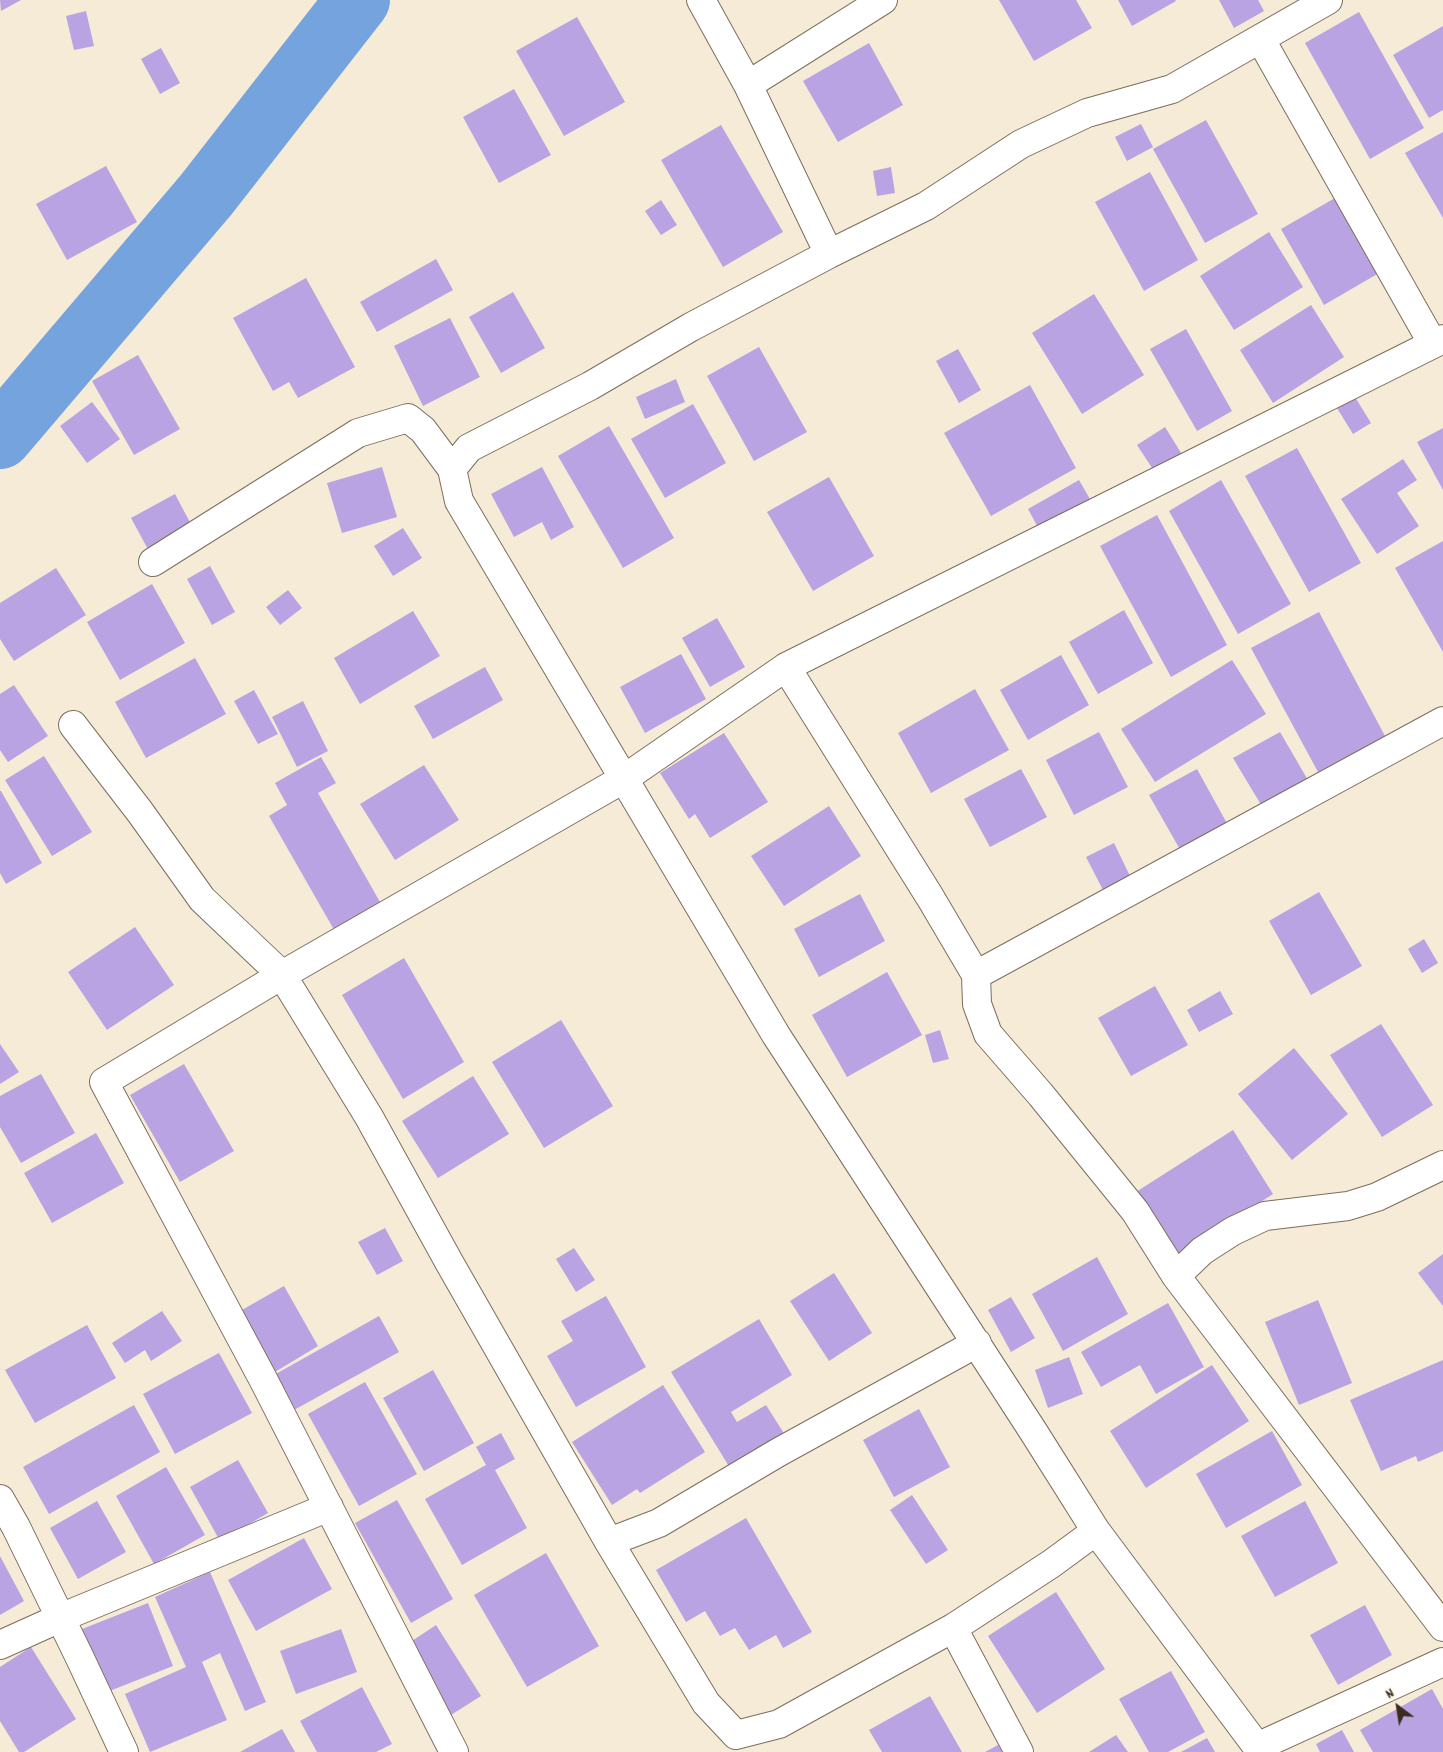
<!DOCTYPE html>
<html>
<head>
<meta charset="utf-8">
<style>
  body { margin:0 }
  #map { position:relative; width:1443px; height:1752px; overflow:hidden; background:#f5ebd6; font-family:Dekko,sans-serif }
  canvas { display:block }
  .north { position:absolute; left:1373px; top:1682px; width:50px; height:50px; -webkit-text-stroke:4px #fbf7ec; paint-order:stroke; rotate:329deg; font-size:14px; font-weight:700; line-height:20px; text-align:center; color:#3b2a1e }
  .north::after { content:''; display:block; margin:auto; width:18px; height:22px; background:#3b2a1e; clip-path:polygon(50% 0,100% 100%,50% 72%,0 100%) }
</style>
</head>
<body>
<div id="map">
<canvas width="1443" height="1752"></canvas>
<div class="north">N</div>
</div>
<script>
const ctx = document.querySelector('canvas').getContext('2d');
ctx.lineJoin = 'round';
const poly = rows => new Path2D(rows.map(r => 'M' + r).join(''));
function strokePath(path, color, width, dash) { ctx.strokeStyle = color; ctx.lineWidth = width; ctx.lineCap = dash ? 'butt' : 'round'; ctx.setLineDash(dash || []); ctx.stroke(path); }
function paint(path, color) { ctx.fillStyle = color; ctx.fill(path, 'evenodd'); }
strokePath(poly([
  [0,437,206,195,358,0]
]), '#74a3dd', 64);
paint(poly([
  [0,0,21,0,1,11],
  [999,0,1076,0,1092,28,1034,61],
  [1118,0,1175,0,1176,1,1132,26],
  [1219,0,1258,0,1264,11,1234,28],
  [86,11,94,46,74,50,66,16],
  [1359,12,1424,128,1370,159,1305,43],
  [577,17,625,102,564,136,516,51],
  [1443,26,1443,110,1429,118,1393,55],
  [869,43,903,105,838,142,803,81],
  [161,48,180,83,160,94,141,59],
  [514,89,551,155,499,183,463,117],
  [1206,120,1258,214,1205,243,1153,149],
  [1141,124,1153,147,1127,161,1115,137],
  [721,125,783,232,723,267,661,160],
  [1443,132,1443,218,1405,153],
  [106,166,137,222,67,260,36,204],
  [891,167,895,193,877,196,873,171],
  [1150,172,1198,260,1144,291,1095,202],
  [1335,198,1379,273,1324,305,1281,229],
  [661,200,677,225,661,235,645,211],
  [1269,232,1303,287,1234,330,1200,276],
  [436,259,453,290,377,332,360,302],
  [306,278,355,367,298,398,289,382,273,391,233,318],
  [513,292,545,348,501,373,469,317],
  [1094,294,1144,375,1082,414,1032,333],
  [1311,305,1344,357,1273,403,1240,350],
  [450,318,480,377,423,406,394,346],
  [1186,329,1232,411,1197,431,1150,349],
  [759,347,807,432,754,461,707,376],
  [958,349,981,390,959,403,936,361],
  [138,355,180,429,134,455,92,381],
  [676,379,685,402,645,419,636,397],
  [1030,385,1076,468,991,516,944,433],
  [1355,397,1371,423,1353,434,1337,408],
  [92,402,120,439,87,463,60,426],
  [693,404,726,463,665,498,631,439],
  [609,426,674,538,623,568,558,456],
  [1165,427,1183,456,1156,474,1137,445],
  [1443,428,1443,490,1417,442],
  [1297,448,1361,563,1309,592,1245,476],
  [1403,459,1417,480,1397,493,1419,526,1377,554,1341,499],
  [382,467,397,517,342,533,327,483],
  [542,467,574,527,551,540,542,522,514,537,491,494],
  [829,477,874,556,813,591,767,512],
  [1079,480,1094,506,1042,535,1028,509],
  [1221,480,1291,604,1238,634,1169,511],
  [175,494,194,530,150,553,131,518],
  [1157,515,1227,645,1171,677,1100,546],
  [403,528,422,558,393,576,374,546],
  [1443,541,1443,652,1395,568],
  [210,566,235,612,212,625,187,579],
  [56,568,86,615,14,661,0,639,0,603],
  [152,584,185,643,120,680,87,622],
  [288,590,302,608,280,625,266,607],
  [1124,610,1153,663,1098,694,1069,642],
  [413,611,440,656,360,704,334,658],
  [1319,612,1385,736,1318,772,1251,648],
  [717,618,745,667,710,687,682,638],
  [681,654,706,699,645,733,620,687],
  [1061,655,1089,705,1028,740,1000,690],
  [195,658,226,714,146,758,115,702],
  [1232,660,1266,714,1155,782,1121,729],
  [485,667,503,700,433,739,414,706],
  [14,685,48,736,8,762,0,750,0,694],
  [975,689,1009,750,931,793,898,733],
  [254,690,278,734,258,744,234,701],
  [303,701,328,751,297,767,272,717],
  [1099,732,1128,787,1074,815,1046,760],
  [1280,732,1312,787,1266,813,1233,758],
  [724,733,768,802,710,838,695,814,689,819,660,773],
  [44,756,92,832,52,856,5,780],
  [321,757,336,783,318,793,384,909,337,935,269,816,287,805,275,783],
  [424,765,459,820,395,860,360,804],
  [1021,769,1047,817,990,847,964,799],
  [1197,769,1229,827,1182,853,1149,795],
  [0,791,1,791,42,863,6,884,0,873],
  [829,806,861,856,784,906,751,856],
  [1114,843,1130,876,1103,890,1086,857],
  [1319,892,1362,966,1311,995,1269,921],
  [860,894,885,941,819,977,794,929],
  [135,927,174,985,107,1030,68,972],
  [1424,939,1438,963,1422,973,1408,949],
  [404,958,464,1062,403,1099,342,995],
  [887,972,922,1035,847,1077,812,1015],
  [1155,986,1188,1045,1131,1076,1098,1018],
  [1220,991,1233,1014,1199,1032,1187,1010],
  [561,1020,613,1106,544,1148,492,1062],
  [1381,1024,1433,1105,1382,1137,1330,1055],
  [940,1030,949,1059,933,1063,925,1035],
  [0,1044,19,1072,0,1084],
  [1294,1048,1348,1114,1292,1160,1238,1094],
  [184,1064,234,1151,180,1182,130,1095],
  [41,1074,75,1133,21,1163,0,1127,0,1096],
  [473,1076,509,1134,438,1178,402,1121],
  [1233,1130,1273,1194,1177,1256,1136,1192],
  [96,1133,124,1183,52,1223,24,1173],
  [385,1228,403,1261,377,1275,358,1242],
  [574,1248,595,1280,576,1292,556,1259],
  [1443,1254,1443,1306,1418,1273],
  [1097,1257,1128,1314,1063,1351,1032,1294],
  [834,1273,872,1333,829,1361,790,1301],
  [284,1286,318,1346,270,1375,235,1314],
  [606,1296,646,1367,576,1407,547,1356,573,1341,561,1321],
  [1011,1297,1035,1338,1011,1352,988,1310],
  [1318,1300,1352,1383,1299,1405,1265,1322],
  [1168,1303,1204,1367,1156,1394,1140,1365,1101,1387,1081,1352],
  [162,1311,182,1341,151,1361,145,1350,125,1363,112,1343],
  [379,1316,399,1352,294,1410,274,1375],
  [759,1319,792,1375,731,1412,737,1422,766,1405,785,1435,730,1468,671,1372],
  [87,1325,116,1378,35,1423,5,1370],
  [219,1353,252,1413,175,1454,143,1394],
  [1069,1357,1083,1394,1048,1408,1035,1370],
  [1443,1360,1443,1451,1418,1462,1416,1456,1381,1471,1350,1400],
  [1212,1365,1249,1421,1146,1488,1110,1431],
  [433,1370,474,1443,424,1471,383,1398],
  [365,1382,417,1474,359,1506,308,1414],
  [663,1385,705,1452,640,1493,637,1489,612,1505,572,1442],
  [134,1405,160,1452,49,1514,23,1467],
  [919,1409,950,1467,894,1497,863,1440],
  [1272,1431,1302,1485,1226,1528,1196,1474],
  [501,1433,515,1459,495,1470,527,1528,462,1565,425,1499,486,1465,476,1447],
  [238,1460,268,1513,220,1541,190,1487],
  [166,1467,205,1535,154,1564,116,1496],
  [912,1495,948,1550,926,1564,890,1510],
  [397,1500,453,1599,411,1623,355,1523],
  [97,1501,126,1552,78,1579,50,1528],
  [1305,1501,1338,1563,1275,1597,1241,1536],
  [746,1518,812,1632,783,1648,776,1635,749,1650,735,1628,720,1636,705,1611,686,1622,656,1570],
  [304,1538,332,1589,256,1631,228,1580],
  [546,1553,599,1646,527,1687,474,1595],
  [0,1556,24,1601,0,1615],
  [210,1572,266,1702,245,1711,220,1653,202,1662,227,1720,150,1752,125,1694,186,1667,155,1597],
  [1056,1592,1105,1669,1037,1713,988,1636],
  [148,1603,173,1666,102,1694,77,1631],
  [1365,1605,1392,1655,1338,1685,1310,1635],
  [436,1625,481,1696,451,1715,406,1645],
  [341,1629,357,1672,296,1694,280,1651],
  [31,1647,76,1719,24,1752,19,1752,0,1721,0,1667],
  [1171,1671,1205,1732,1168,1752,1149,1752,1119,1699],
  [362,1687,392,1744,376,1752,317,1752,300,1721],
  [1432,1689,1443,1709,1443,1752,1373,1752,1360,1730],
  [930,1696,962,1752,882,1752,869,1730],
  [282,1729,295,1752,240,1752],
  [1342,1730,1354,1752,1320,1752,1316,1744],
  [1116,1735,1128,1752,1089,1752],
  [1207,1738,1215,1752,1181,1752],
  [998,1745,1002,1752,985,1752]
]), '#baa3e2');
const minor = poly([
  [701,0,748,85,829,254],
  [1261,40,1433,344],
  [748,85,883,0],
  [452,469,469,448,590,386,691,327,829,254,926,206,1021,144,1087,113,1172,89,1328,0],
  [153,562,358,433,408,418,423,430,452,469,459,501,776,1035,1033,1431,1096,1531,1261,1752],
  [786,667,930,897,976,975,977,1004,988,1034,1041,1095,1135,1211,1176,1276,1443,1627],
  [73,725,140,812,202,899,282,975,625,778,786,667,1443,339],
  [976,975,1443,721],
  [1176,1276,1202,1251,1233,1231,1265,1216,1348,1206,1377,1197,1443,1165],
  [0,1499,16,1527,79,1656,124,1752],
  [609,1542,706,1703,736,1735,779,1724,953,1628,1051,1564,1096,1531],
  [953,1628,1019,1752],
  [0,1645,60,1618,329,1507],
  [1257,1747,1443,1662],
  [454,1752,263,1379,104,1082,282,975,369,1117,449,1262,609,1542,659,1523,779,1452,977,1343]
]);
strokePath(minor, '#7c6e5e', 30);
strokePath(minor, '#fff', 28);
</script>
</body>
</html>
